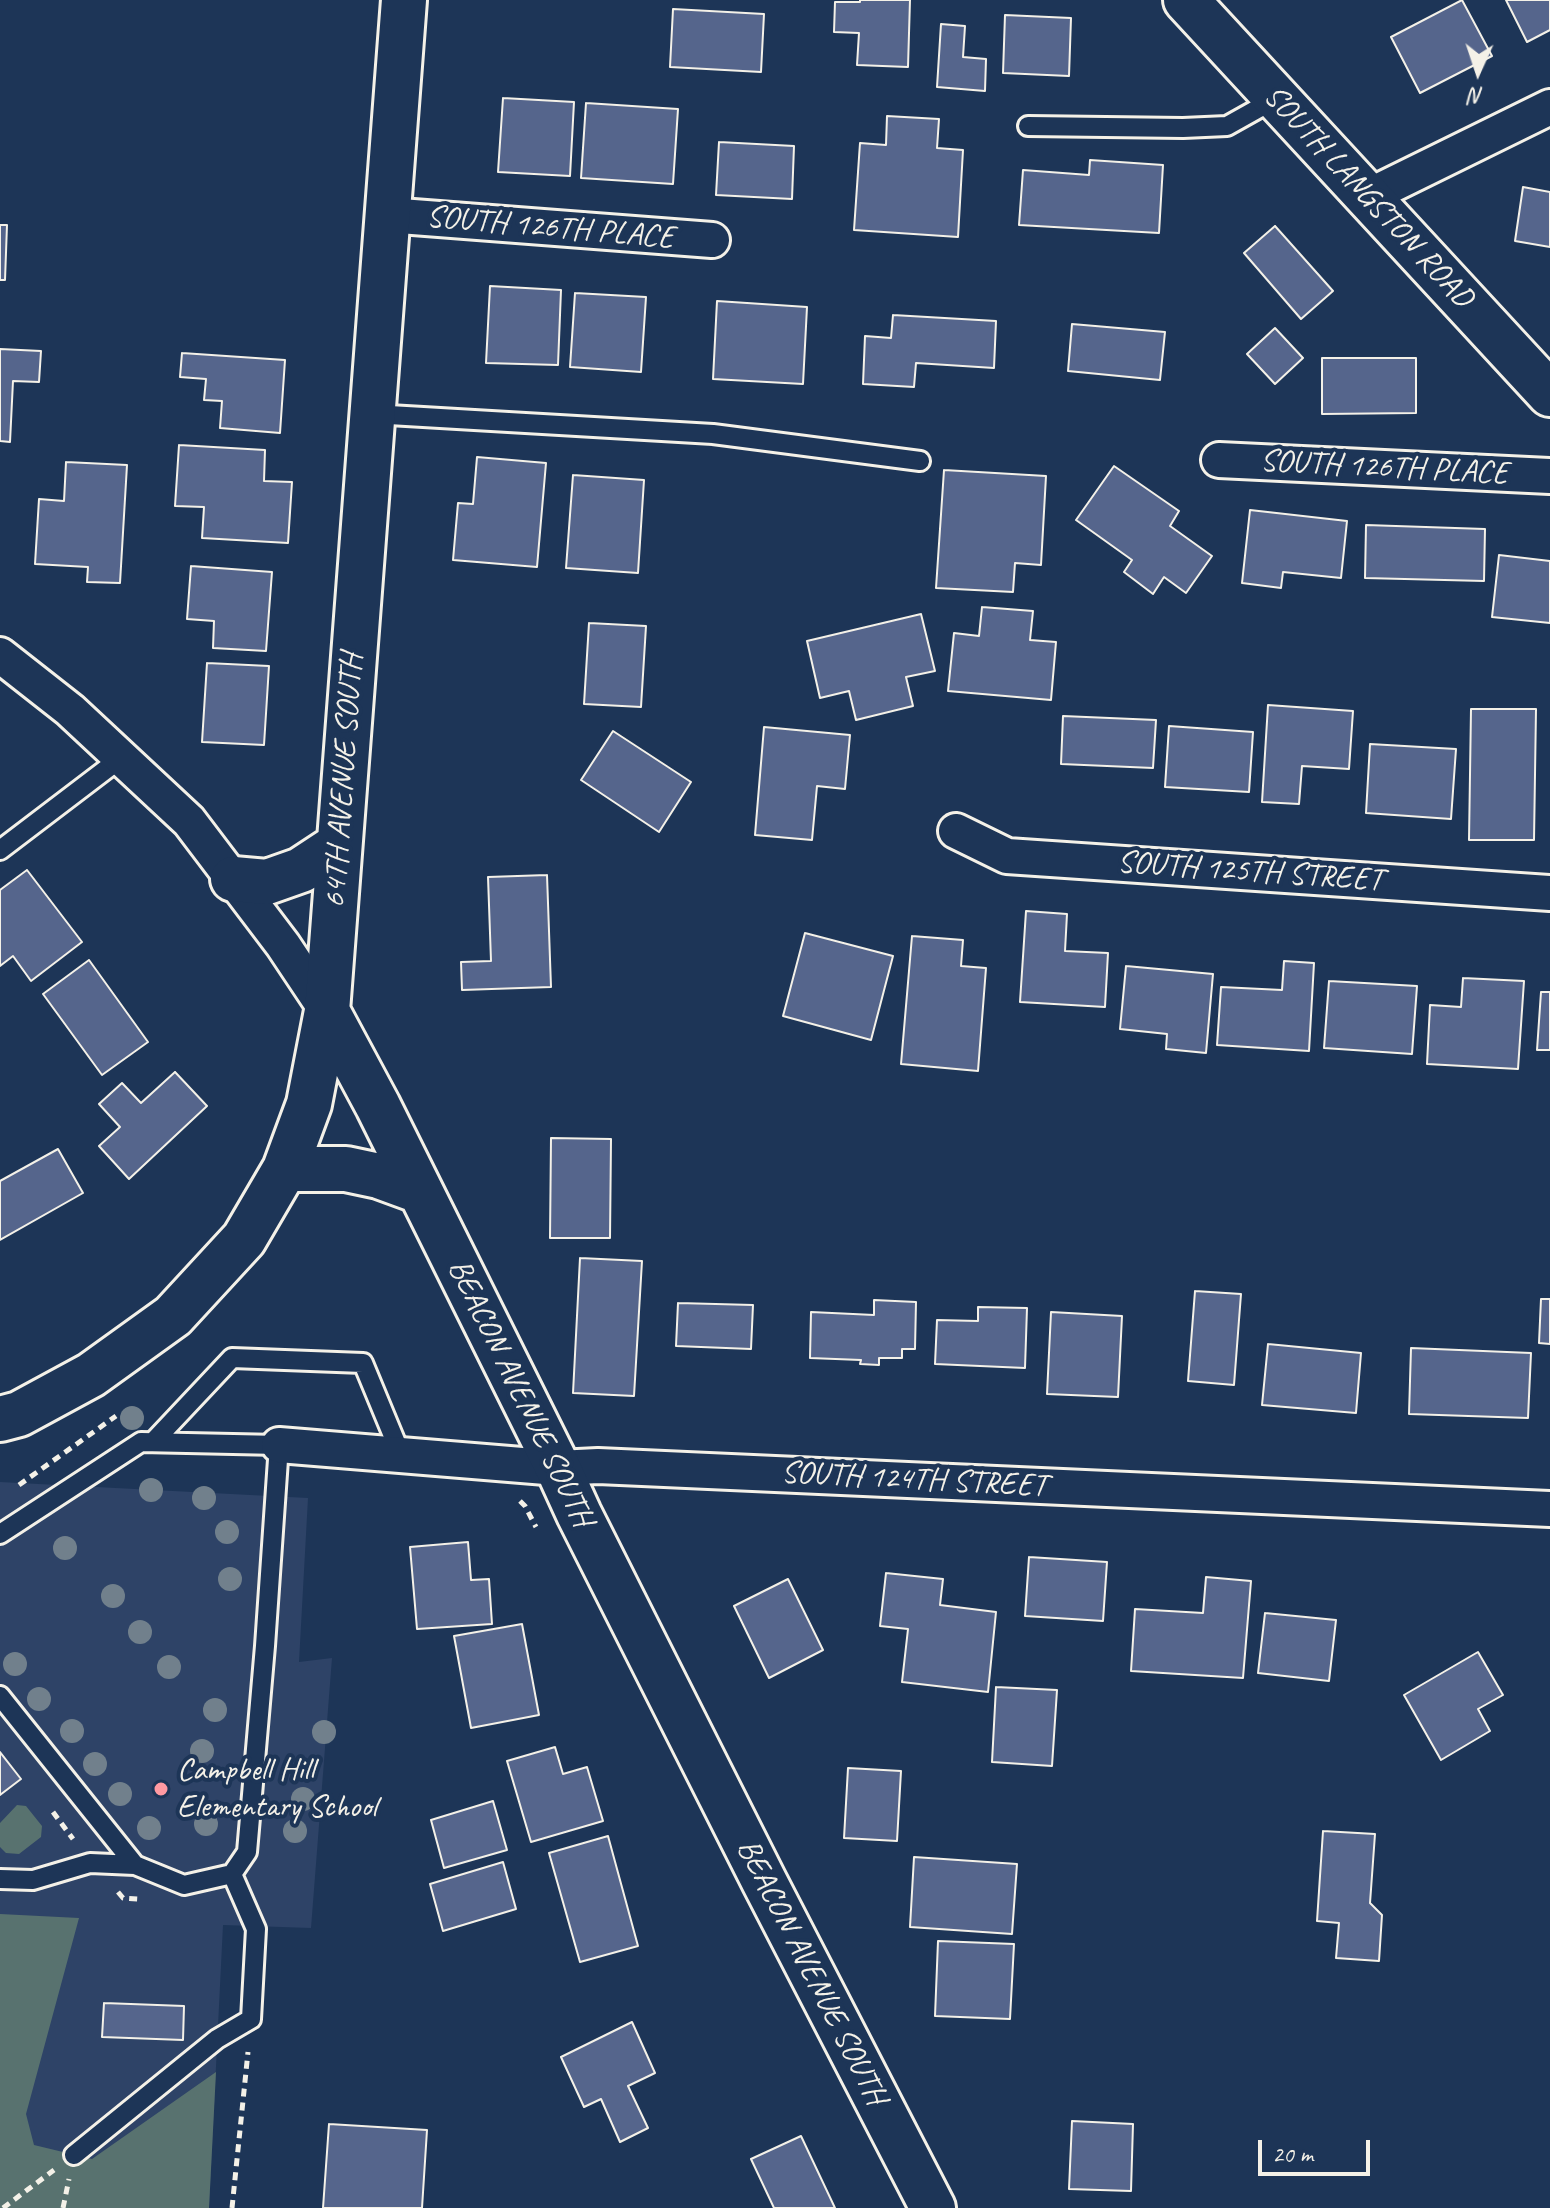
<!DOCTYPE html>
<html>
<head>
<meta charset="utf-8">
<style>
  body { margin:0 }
  #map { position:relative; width:1550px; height:2208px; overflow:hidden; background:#1d3557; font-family:Caveat,sans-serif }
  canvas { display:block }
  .north { position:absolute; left:1438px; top:32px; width:80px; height:80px; -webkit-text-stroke:6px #1d3557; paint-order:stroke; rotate:183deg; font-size:22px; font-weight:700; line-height:32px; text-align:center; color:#f4f1e8 }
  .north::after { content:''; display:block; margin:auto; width:28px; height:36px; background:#f4f1e8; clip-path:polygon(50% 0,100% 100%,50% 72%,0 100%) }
  .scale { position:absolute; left:1258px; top:2140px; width:112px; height:36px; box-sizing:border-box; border:4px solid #f4f1e8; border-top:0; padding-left:10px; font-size:24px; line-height:28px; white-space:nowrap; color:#f4f1e8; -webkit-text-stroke:6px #1d3557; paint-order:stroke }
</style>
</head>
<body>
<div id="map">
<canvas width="1550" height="2208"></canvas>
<div class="north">N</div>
<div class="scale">20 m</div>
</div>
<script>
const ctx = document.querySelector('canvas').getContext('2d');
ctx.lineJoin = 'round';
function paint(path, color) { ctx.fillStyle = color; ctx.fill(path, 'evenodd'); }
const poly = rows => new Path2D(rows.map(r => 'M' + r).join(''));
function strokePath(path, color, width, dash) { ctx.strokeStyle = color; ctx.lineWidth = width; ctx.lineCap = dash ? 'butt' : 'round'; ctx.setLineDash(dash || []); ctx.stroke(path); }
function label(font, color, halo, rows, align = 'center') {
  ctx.font = font + ' Caveat,sans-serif'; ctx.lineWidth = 8; ctx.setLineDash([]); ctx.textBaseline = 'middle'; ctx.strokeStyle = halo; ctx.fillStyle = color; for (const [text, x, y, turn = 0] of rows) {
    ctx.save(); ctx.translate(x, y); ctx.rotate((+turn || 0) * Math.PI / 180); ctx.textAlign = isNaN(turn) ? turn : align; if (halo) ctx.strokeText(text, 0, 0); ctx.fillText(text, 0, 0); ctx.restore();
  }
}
paint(poly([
  [0,1482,308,1498,299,1662,332,1658,311,1928,223,1925,209,2208,0,2208]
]), '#2e4367');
paint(poly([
  [17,1805,26,1806,42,1826,41,1837,19,1854,6,1853,0,1847,0,1823],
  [0,1914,79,1918,26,2114,34,2145,92,2159,216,2072,209,2208,0,2208]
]), '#58726f');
const building = poly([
  [860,0,910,0,908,67,857,65,859,33,834,32,835,2,860,2,860,0],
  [1462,0,1492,56,1420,93,1391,37,1462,0],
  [1506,0,1550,0,1550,30,1527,42,1506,0],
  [673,9,764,14,761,72,670,67,673,9],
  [1005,15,1071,18,1069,76,1003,73,1005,15],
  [941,24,965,26,963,57,986,59,985,91,937,87,941,24],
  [503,98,574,102,570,176,498,172,503,98],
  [586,103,678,109,673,184,581,178,586,103],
  [887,116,939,119,937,148,963,150,958,237,854,230,860,143,886,145,887,116],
  [719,142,794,146,792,199,716,195,719,142],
  [1090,160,1163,165,1159,233,1019,225,1023,170,1089,175,1090,160],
  [1523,187,1550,192,1550,247,1515,241,1523,187],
  [0,225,7,225,5,280,0,280,0,225],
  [1275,226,1333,291,1301,319,1244,253,1275,226],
  [490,286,561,290,558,365,486,363,490,286],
  [575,293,646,297,641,372,570,367,575,293],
  [717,301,807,307,803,384,713,379,717,301],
  [893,315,996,321,994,368,916,363,914,387,863,384,865,336,891,338,893,315],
  [1072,324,1165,332,1160,380,1068,371,1072,324],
  [1275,328,1303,358,1275,384,1247,354,1275,328],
  [0,349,41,351,39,382,13,381,10,442,0,441,0,349],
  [182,353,285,360,280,433,220,428,222,401,204,400,206,379,180,377,182,353],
  [1322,358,1416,358,1416,413,1322,414,1322,358],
  [179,445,265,450,264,481,292,482,288,543,202,538,204,507,175,506,179,445],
  [477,457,546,463,537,567,453,560,458,503,473,504,477,457],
  [66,462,127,465,120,583,87,582,88,567,35,564,39,499,64,501,66,462],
  [1114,466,1179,511,1170,526,1212,556,1186,593,1164,577,1153,594,1124,572,1132,560,1076,520,1114,466],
  [944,470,1046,476,1041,565,1015,563,1013,592,936,588,944,470],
  [573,475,644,480,638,573,566,568,573,475],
  [1250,510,1347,521,1341,578,1283,572,1281,588,1242,583,1250,510],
  [1366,525,1485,529,1484,581,1365,578,1366,525],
  [1499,555,1550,561,1550,623,1492,617,1499,555],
  [191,566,272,572,266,651,213,648,214,621,187,619,191,566],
  [982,607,1033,611,1030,640,1056,642,1051,700,948,691,954,633,979,636,982,607],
  [921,614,935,671,906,677,913,706,856,720,849,691,820,698,807,641,921,614],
  [589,623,646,626,641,707,584,704,589,623],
  [207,663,269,666,264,745,202,742,207,663],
  [1268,705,1353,711,1349,769,1302,766,1299,804,1262,802,1268,705],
  [1471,709,1536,709,1534,840,1469,840,1471,709],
  [1063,716,1156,720,1153,768,1061,764,1063,716],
  [1169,726,1253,732,1249,792,1165,787,1169,726],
  [764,727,850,735,845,789,817,786,812,840,755,835,764,727],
  [613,731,691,782,659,832,581,780,613,731],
  [1370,744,1456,749,1451,819,1366,813,1370,744],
  [27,870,82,942,31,981,13,956,0,966,0,890,27,870],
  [547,875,551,987,462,990,461,962,491,961,488,877,547,875],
  [1026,911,1067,914,1065,951,1108,953,1105,1007,1020,1002,1026,911],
  [805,933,893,956,871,1040,783,1016,805,933],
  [912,936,963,940,961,966,986,968,978,1071,901,1064,912,936],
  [89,960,148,1042,102,1075,43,994,89,960],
  [1284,961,1314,963,1309,1051,1217,1045,1221,987,1282,990,1284,961],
  [1126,966,1213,974,1206,1053,1166,1049,1167,1034,1120,1029,1126,966],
  [1463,978,1524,981,1518,1069,1427,1064,1430,1005,1461,1007,1463,978],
  [1329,981,1417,986,1412,1054,1324,1048,1329,981],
  [1541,992,1550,992,1550,1050,1537,1050,1541,992],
  [175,1072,207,1106,129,1179,99,1146,120,1127,99,1104,122,1083,141,1103,175,1072],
  [551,1138,611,1139,610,1238,550,1238,551,1138],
  [58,1149,83,1193,0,1240,0,1181,58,1149],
  [580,1258,642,1261,634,1396,573,1393,580,1258],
  [1195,1291,1241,1294,1234,1385,1188,1381,1195,1291],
  [1541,1299,1550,1299,1550,1344,1539,1343,1541,1299],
  [874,1300,916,1302,915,1349,902,1349,902,1358,879,1358,879,1365,860,1364,861,1360,810,1358,811,1312,874,1315,874,1300],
  [678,1303,753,1305,751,1349,676,1346,678,1303],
  [978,1307,1027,1308,1025,1368,935,1364,937,1320,978,1321,978,1307],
  [1051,1312,1122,1316,1118,1397,1047,1394,1051,1312],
  [1268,1344,1361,1353,1356,1413,1262,1405,1268,1344],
  [1411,1348,1531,1353,1528,1418,1409,1414,1411,1348],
  [468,1542,471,1580,489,1579,492,1624,417,1629,410,1547,468,1542],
  [1029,1557,1107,1562,1103,1621,1025,1616,1029,1557],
  [886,1573,943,1579,940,1605,996,1612,988,1692,902,1682,908,1629,880,1626,886,1573],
  [1206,1577,1251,1581,1243,1678,1131,1671,1135,1609,1203,1613,1206,1577],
  [788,1579,823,1650,769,1678,734,1606,788,1579],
  [1265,1613,1336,1620,1329,1681,1258,1673,1265,1613],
  [522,1624,539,1715,471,1728,454,1636,522,1624],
  [1478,1652,1503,1695,1478,1709,1490,1731,1441,1760,1404,1695,1478,1652],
  [996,1687,1057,1690,1052,1766,992,1762,996,1687],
  [555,1747,563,1774,587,1767,603,1821,531,1842,507,1761,555,1747],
  [0,1752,21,1779,0,1795,0,1752],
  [848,1768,901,1771,897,1841,844,1838,848,1768],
  [493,1801,507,1850,444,1868,431,1820,493,1801],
  [1323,1831,1375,1834,1370,1903,1382,1915,1379,1961,1336,1958,1339,1923,1317,1921,1323,1831],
  [608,1836,638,1946,580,1962,549,1853,608,1836],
  [914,1857,1017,1864,1012,1934,910,1927,914,1857],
  [503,1862,516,1909,443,1931,430,1884,503,1862],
  [938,1941,1014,1944,1010,2019,935,2016,938,1941],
  [104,2003,184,2006,183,2040,102,2037,104,2003],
  [632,2022,655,2073,628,2086,648,2128,620,2142,601,2099,584,2107,561,2057,632,2022],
  [1072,2121,1133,2124,1131,2191,1069,2189,1072,2121],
  [329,2124,427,2130,422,2208,323,2208,329,2124],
  [801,2136,835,2208,774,2208,751,2159,801,2136]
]);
paint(building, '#55658c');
strokePath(building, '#f4f1e8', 2);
const lane = poly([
  [1028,126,1183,128,1227,126,1277,98],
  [372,414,713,434,920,461],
  [0,850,121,758],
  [153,1442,232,1358,363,1363,401,1455],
  [0,1534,141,1442,279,1445,265,1646,247,1852,232,1874,184,1885,135,1865,0,1696],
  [0,1879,33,1880,90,1863,135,1865],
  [74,2155,217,2039,251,2019,256,1929,232,1874]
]);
const street = poly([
  [1367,197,1550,107],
  [387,215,712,240],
  [1219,460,1550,476],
  [0,655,70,710,189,821,283,945,327,1011],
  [956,831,1007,856,1550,893],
  [279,1445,558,1468,598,1466,1550,1509]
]);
const secondary = poly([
  [1186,0,1550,394],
  [233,879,267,882,301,870,339,845],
  [327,1011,378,1106,558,1468,579,1514,764,1881,933,2208],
  [285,1169,346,1169,379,1176,420,1191],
  [0,1419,19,1414,91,1375,173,1316,244,1239,285,1169,309,1104,327,1011,404,0]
]);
strokePath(lane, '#f4f1e8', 24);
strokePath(street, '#f4f1e8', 40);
strokePath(secondary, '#f4f1e8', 50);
strokePath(poly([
  [19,1485,116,1416],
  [520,1501,525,1506,536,1527],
  [53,1812,73,1839],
  [118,1892,123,1898,138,1899],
  [3,2208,54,2170],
  [63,2208,69,2179],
  [232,2208,248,2052]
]), '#f4f1e8', 5, [8, 6]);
strokePath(lane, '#1d3557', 18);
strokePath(street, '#1d3557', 34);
strokePath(secondary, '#1d3557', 44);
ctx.fillStyle = '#71808c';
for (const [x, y] of [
  [132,1418],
  [151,1490],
  [204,1498],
  [227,1532],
  [65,1548],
  [230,1579],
  [113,1596],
  [140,1632],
  [15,1664],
  [169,1667],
  [39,1699],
  [215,1710],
  [72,1731],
  [324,1732],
  [202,1751],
  [95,1764],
  [120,1794],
  [303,1799],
  [206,1824],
  [149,1828],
  [295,1831]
]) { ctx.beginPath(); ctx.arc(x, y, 12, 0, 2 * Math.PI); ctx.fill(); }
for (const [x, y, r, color] of [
  [161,1789,8,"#ff9aa2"]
]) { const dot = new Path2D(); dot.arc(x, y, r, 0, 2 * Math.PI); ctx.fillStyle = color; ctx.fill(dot); strokePath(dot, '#1d3557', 3); }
label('32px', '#f4f1e8', '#1d3557', [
  ["SOUTH LANGSTON ROAD",1368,197,47],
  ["SOUTH 126TH PLACE",550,228,5],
  ["SOUTH 126TH PLACE",1384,468,3],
  ["64TH AVENUE SOUTH",344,781,-86],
  ["SOUTH 125TH STREET",1250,872,4],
  ["BEACON AVENUE SOUTH",520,1393,64],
  ["SOUTH 124TH STREET",914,1480,3],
  ["BEACON AVENUE SOUTH",811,1972,63]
]);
label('32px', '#f4f1e8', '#1d3557', [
  ["Campbell Hill",177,1771],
  ["Elementary School",177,1808]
], 'left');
</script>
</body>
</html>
